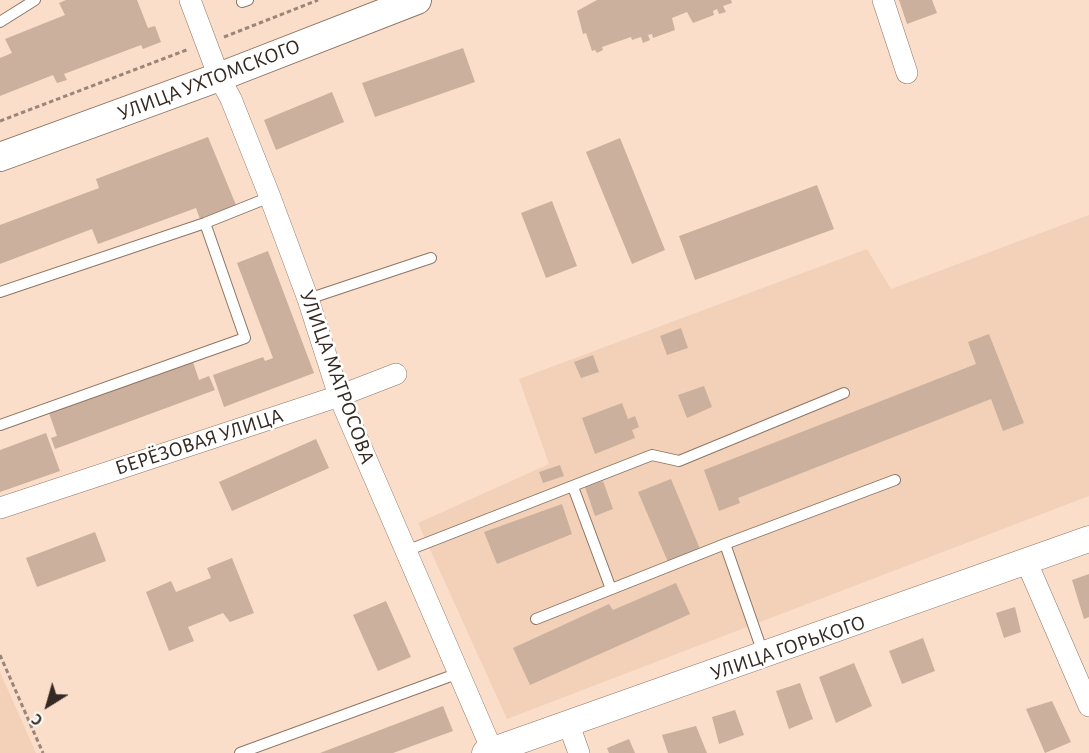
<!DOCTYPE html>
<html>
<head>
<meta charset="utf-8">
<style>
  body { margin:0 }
  #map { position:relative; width:1089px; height:753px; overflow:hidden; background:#fadeca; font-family:"Alegreya Sans",sans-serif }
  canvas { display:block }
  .north { position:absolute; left:18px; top:675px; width:60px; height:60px; -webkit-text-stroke:4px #fff; paint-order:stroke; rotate:217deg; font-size:16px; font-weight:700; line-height:24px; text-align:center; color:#342a23 }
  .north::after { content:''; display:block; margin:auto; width:21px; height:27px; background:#342a23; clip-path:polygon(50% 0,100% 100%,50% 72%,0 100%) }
</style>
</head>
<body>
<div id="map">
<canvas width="1089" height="753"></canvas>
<div class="north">С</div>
</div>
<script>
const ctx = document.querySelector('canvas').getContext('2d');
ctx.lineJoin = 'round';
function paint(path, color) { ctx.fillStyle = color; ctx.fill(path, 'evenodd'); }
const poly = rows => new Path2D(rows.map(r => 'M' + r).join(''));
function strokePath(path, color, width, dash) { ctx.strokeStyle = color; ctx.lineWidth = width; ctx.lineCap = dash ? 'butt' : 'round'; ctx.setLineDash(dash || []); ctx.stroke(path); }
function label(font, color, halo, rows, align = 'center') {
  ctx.font = font + ' "Alegreya Sans",sans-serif'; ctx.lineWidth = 5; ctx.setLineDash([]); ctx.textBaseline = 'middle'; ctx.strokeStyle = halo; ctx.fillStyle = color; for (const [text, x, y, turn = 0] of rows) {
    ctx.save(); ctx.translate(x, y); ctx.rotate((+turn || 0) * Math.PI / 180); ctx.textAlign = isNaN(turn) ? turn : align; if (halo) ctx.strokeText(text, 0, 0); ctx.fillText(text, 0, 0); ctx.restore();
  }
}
paint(poly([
  [1089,215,1089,496,507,719,418,523,549,464,519,379,867,249,891,289],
  [0,672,36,753,0,753]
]), '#f2d1b8');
paint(poly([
  [66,0,137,0,148,28,155,26,161,42,143,49,141,45,64,74,67,80,57,83,53,75,0,96,0,58,12,53,5,39,65,15,59,3],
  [597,0,731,0,732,3,723,6,726,12,719,14,717,9,713,11,714,15,693,23,687,12,672,18,675,30,653,38,652,34,648,35,650,40,643,43,641,37,632,40,631,37,602,47,603,50,597,53,595,50,592,51,586,33,583,34,577,11],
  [899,0,932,0,937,13,907,24],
  [463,48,475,82,375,117,362,83],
  [332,92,344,122,276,150,264,120],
  [208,137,236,205,200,219,196,208,98,244,92,229,0,264,0,225,99,188,96,179],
  [620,138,665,250,632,264,586,152],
  [817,185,834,229,695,280,679,236],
  [552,201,577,266,546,278,521,213],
  [268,251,314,373,224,407,213,375,263,357,265,361,273,358,237,263],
  [681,328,688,348,667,355,660,336],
  [989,334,1024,423,1003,431,991,399,738,498,740,503,719,511,704,470,976,364,968,342],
  [593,355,599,372,581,378,574,362],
  [192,359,199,380,209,376,215,390,55,449,51,438,57,436,49,413],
  [704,386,712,407,687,418,678,395],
  [622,403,628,419,635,416,639,427,632,430,635,438,595,454,582,418],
  [46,433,60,471,0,492,0,450],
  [316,439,329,468,232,511,219,482],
  [560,465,564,476,543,483,539,472],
  [671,479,700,549,668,562,638,492],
  [603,481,613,509,595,516,585,487],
  [562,504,572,534,497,564,484,532],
  [95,532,106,561,37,587,26,558],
  [232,558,254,613,230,622,223,613,188,627,194,641,169,651,146,592,171,581,176,592,211,578,207,568],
  [1089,574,1089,617,1084,619,1072,580],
  [676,583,690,614,530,685,513,648,609,604,613,610],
  [386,601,411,657,378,671,353,615],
  [1015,607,1021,632,1004,638,996,613],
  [923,638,935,671,902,684,889,651],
  [854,663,872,706,836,723,819,677],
  [800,683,813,719,789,729,776,691],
  [1052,701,1071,742,1045,753,1026,709],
  [443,706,453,731,393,753,320,753],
  [735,710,744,735,719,744,712,717],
  [696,726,707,753,668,753,662,735],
  [629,739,635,753,609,753,607,748]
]), '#cbb09d');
const service = poly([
  [242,2,248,0],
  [0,22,35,0],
  [0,292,205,223,270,197],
  [308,299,431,258],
  [0,425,245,338,205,223],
  [573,487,611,589],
  [406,551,652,455,679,461,844,393],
  [536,619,725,544],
  [764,656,725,544,895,480],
  [240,753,459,673]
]);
const minor = poly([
  [190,0,219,77,231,99,270,197,308,299,339,396,492,750],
  [883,0,907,73],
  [0,508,339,396,396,374],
  [1027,563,1089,706],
  [569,725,579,753]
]);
const tertiary = poly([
  [485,753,1089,539]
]);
const secondary = poly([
  [0,157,219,77,417,0]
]);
strokePath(service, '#8e7664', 12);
strokePath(minor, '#8e7664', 22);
strokePath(tertiary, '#8e7664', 27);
strokePath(secondary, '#8e7664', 30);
strokePath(poly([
  [224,37,318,0],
  [0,121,189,49],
  [0,655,43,753]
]), '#998679', 3, [4.5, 3]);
strokePath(service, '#fff', 10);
strokePath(minor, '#fff', 21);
strokePath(tertiary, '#fff', 26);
strokePath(secondary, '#fff', 28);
label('21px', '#342a23', '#fff', [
  ["УЛИЦА УХТОМСКОГО",209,80,-21],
  ["УЛИЦА МАТРОСОВА",337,377,70],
  ["БЕРЁЗОВАЯ УЛИЦА",199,442,-18],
  ["УЛИЦА ГОРЬКОГО",788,648,-19]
]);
</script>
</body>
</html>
